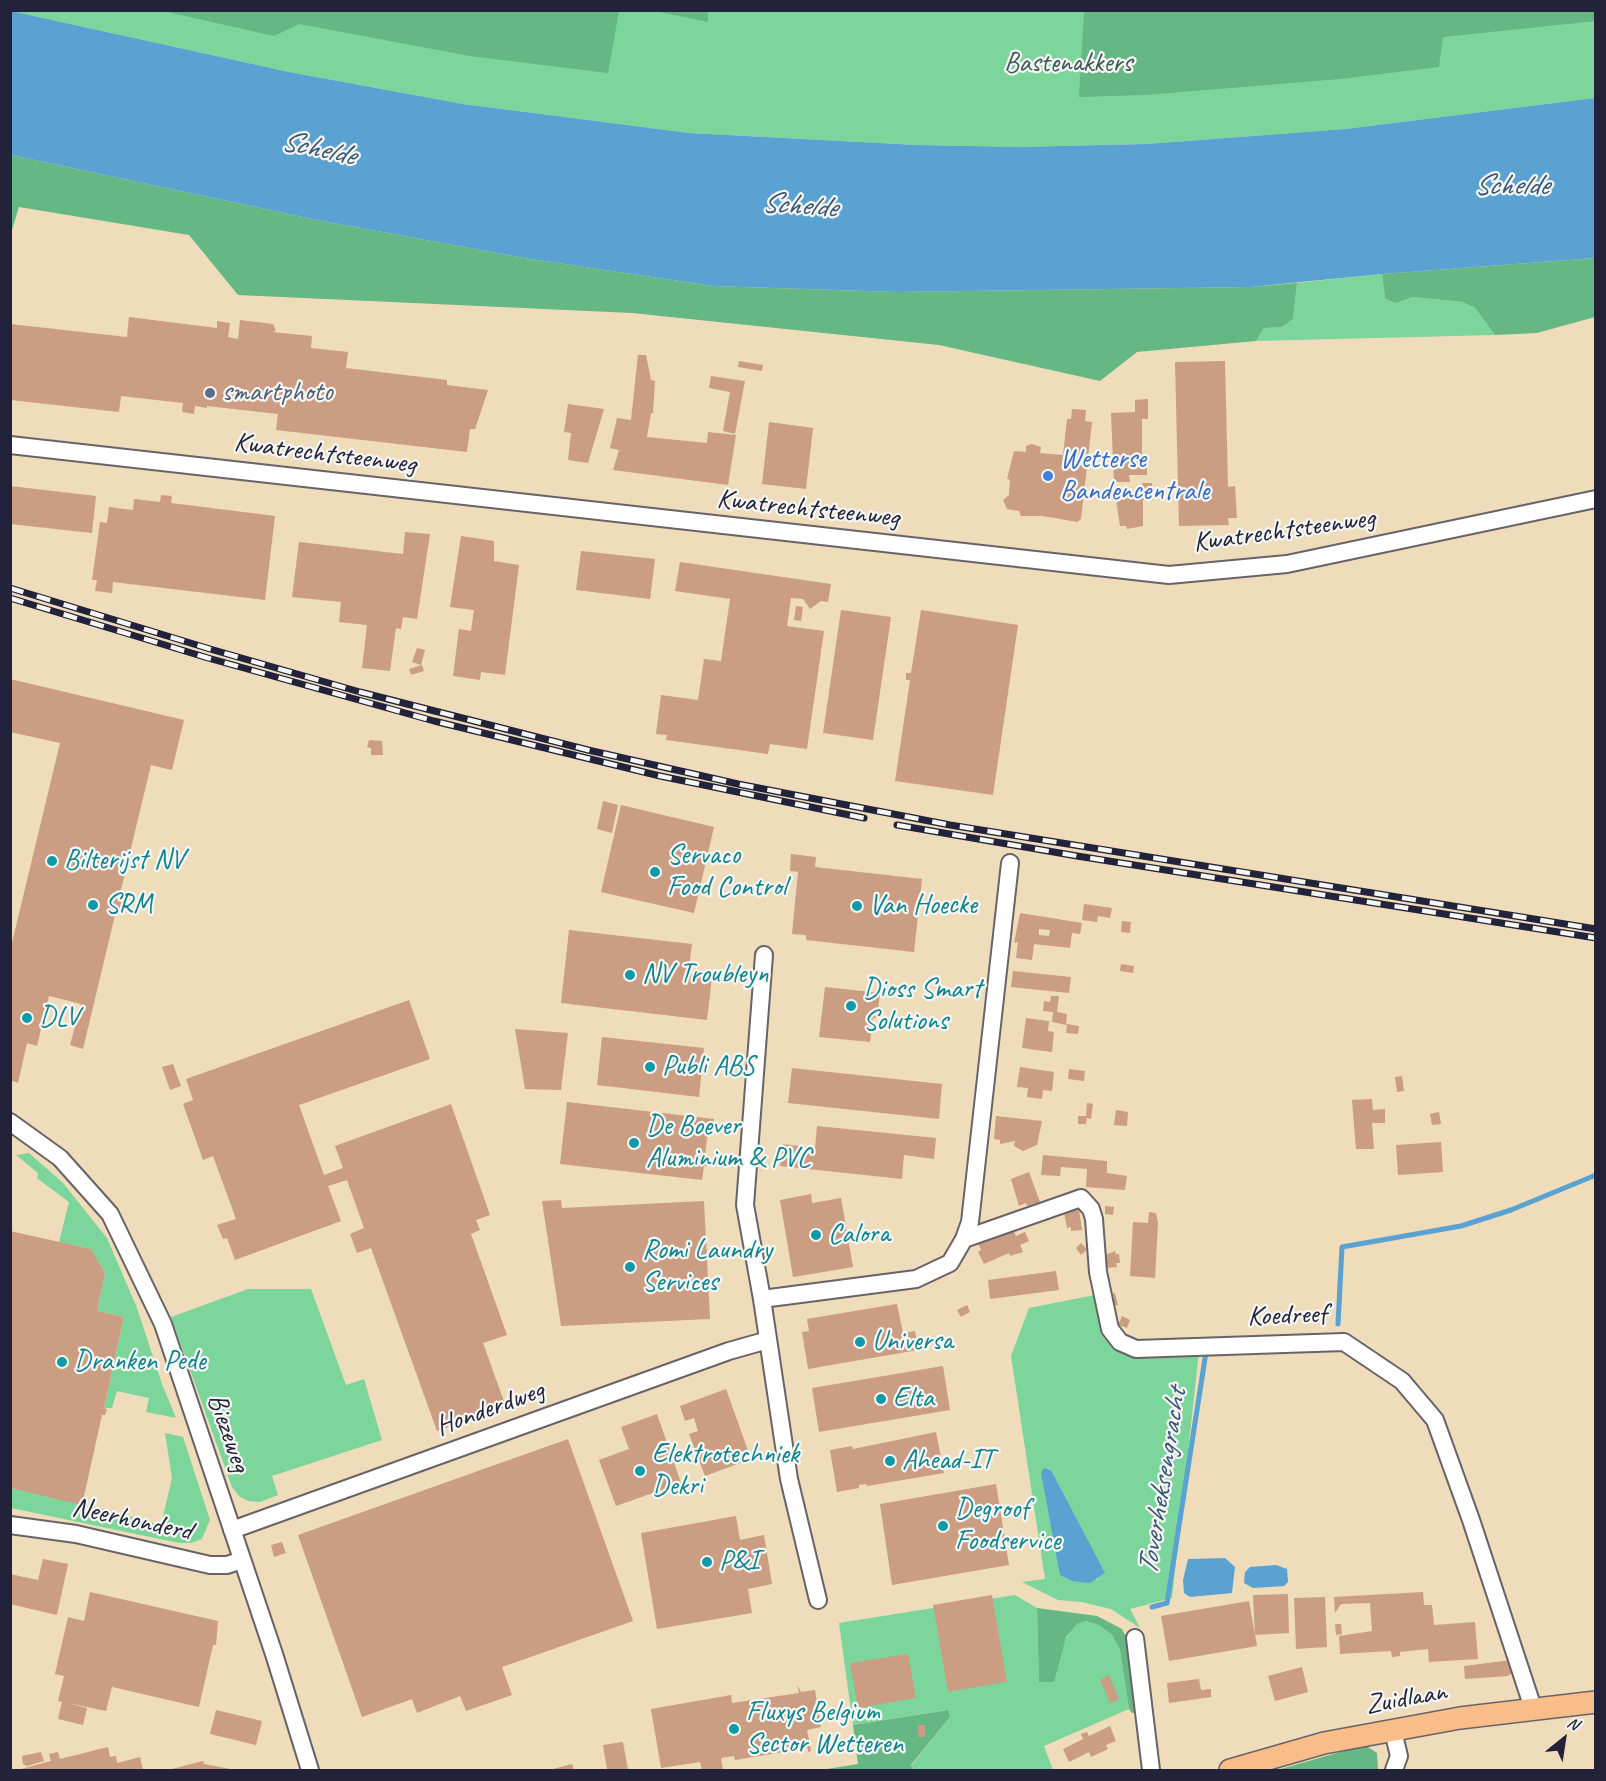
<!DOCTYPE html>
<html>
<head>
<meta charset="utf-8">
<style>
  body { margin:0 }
  #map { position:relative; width:1606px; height:1781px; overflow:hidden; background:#eedcba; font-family:Caveat,sans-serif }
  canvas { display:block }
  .frame { position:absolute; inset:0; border:12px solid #22223b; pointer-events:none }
  .north { position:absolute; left:1534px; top:1709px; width:60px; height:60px; -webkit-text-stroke:4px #f6f6f2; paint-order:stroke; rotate:30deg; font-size:16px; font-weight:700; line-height:24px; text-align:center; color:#22223b }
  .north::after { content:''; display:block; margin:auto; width:21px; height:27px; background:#22223b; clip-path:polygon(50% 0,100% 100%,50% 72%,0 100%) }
</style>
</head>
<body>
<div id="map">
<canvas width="1606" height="1781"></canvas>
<div class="frame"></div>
<div class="north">N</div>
</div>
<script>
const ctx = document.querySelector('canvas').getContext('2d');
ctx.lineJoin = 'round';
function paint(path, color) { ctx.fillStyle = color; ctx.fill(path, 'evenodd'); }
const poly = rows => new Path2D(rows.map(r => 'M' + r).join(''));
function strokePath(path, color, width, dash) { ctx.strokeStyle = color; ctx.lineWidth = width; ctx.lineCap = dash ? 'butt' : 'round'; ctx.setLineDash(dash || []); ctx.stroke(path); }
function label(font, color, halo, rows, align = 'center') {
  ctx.font = font + ' Caveat,sans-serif'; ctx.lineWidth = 4.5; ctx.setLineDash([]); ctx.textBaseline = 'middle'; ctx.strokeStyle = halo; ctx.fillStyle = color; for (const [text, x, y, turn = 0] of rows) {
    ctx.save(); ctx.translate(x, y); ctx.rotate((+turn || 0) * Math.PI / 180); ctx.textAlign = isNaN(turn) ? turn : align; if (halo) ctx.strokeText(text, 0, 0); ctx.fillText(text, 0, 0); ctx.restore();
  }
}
paint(poly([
  [11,11,1595,11,1595,98,1345,129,1147,144,1018,147,917,145,689,133,463,104,289,72],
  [1382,274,1385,297,1395,303,1413,297,1463,302,1475,308,1495,335,1256,341,1264,328,1282,327,1293,319,1297,283],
  [29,1153,63,1183,107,1238,137,1308,162,1384,176,1418,146,1412,149,1398,117,1391,112,1408,104,1408,124,1317,97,1311,105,1273,91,1249,59,1242,69,1202,37,1178,38,1173,16,1155],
  [248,1289,311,1289,346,1385,364,1379,382,1440,272,1476,278,1495,260,1502,248,1501,239,1496,232,1487,171,1317],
  [1095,1295,1111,1340,1199,1352,1172,1598,1130,1609,1140,1628,1111,1609,1081,1602,1058,1600,1022,1582,1045,1579,1011,1356,1029,1308],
  [1048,1468,1051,1470,1104,1573,1096,1580],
  [165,1433,183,1437,210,1520,202,1539,191,1543,179,1543,11,1508,10,1488,89,1505,161,1525,172,1478],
  [1015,1595,1037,1608,1039,1682,1070,1632,1077,1624,1086,1621,1099,1625,1112,1635,1120,1650,1129,1709,1044,1746,1053,1770,913,1770,911,1766,950,1717,947,1710,853,1725,839,1623]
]), '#7cd69c');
paint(poly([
  [163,11,619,10,619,11,608,73,470,56,299,24,274,36],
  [655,11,708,11,708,22],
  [1084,11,1595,10,1596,21,1443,37,1439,67,1340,79,1145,95,1079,97],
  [11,155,317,220,524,258,713,286,896,292,1251,287,1297,283,1293,319,1282,327,1264,328,1256,341,1137,352,1100,381,939,345,632,313,238,295,189,235,19,207,11,233],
  [1595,258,1595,317,1537,333,1495,335,1475,308,1463,302,1413,297,1395,303,1385,298,1382,274],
  [1037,1608,1097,1616,1122,1629,1127,1639,1137,1712,1132,1713,1129,1709,1120,1650,1112,1635,1099,1625,1086,1621,1077,1624,1066,1637,1054,1682,1039,1682],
  [948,1710,950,1717,911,1765,913,1770,821,1770,858,1764,853,1725],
  [1365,1745,1377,1753,1378,1770,1277,1770]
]), '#65b784');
paint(poly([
  [11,11,289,72,463,104,689,133,917,145,1018,147,1147,144,1345,129,1595,98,1595,258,1382,274,1251,287,896,292,713,286,524,258,317,220,11,155],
  [1044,1468,1051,1470,1105,1573,1090,1583,1072,1581,1060,1575,1041,1473],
  [1225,1558,1235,1567,1232,1593,1190,1597,1184,1593,1183,1580,1188,1559],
  [1276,1565,1287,1569,1288,1582,1284,1586,1253,1588,1244,1583,1245,1572,1250,1567]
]), '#5aa2d1');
strokePath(poly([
  [1338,1324,1342,1247,1461,1226,1511,1210,1596,1175],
  [1152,1607,1167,1603,1206,1352]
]), '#5aa2d1', 5);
paint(poly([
  [129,317,217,328,217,321,230,323,228,337,238,339,240,320,273,324,276,331,272,332,312,336,311,348,348,352,346,368,447,380,447,385,488,390,475,429,470,429,467,452,276,430,278,414,207,406,207,408,195,406,194,414,182,412,183,403,121,396,119,412,10,400,10,324,127,337],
  [638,355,646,355,651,380,655,381,653,413,651,413,647,437,707,443,708,432,736,435,728,485,613,470,619,450,610,448,617,418,631,420],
  [739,361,763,365,762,371,738,367],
  [1225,361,1228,487,1235,486,1237,518,1228,518,1229,525,1179,526,1175,362],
  [711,376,745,381,735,434,723,431,730,392,709,388],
  [1148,399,1148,419,1142,419,1142,463,1147,463,1147,475,1129,475,1130,482,1114,482,1111,413,1135,412,1135,400],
  [568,404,604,409,588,463,568,460,571,433,564,432],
  [1072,409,1086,410,1085,421,1092,422,1081,519,1077,522,1043,516,1021,516,1019,511,1007,509,1003,500,1009,495,1010,480,1007,479,1014,451,1026,452,1026,446,1032,444,1041,447,1040,453,1063,455,1067,419,1071,419],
  [769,422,813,428,806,489,762,484],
  [1142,483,1152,483,1153,500,1143,500,1143,526,1127,529,1126,526,1120,526,1115,493,1128,490,1128,493,1142,493],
  [10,486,96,496,92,533,10,524],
  [161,495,172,496,171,503,275,516,265,600,113,582,112,593,95,591,97,580,92,580,100,522,107,523,109,507,133,510,134,499,160,502],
  [405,532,430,534,417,619,403,617,401,629,396,628,390,671,362,668,367,625,339,622,341,602,292,597,299,542,403,554],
  [461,536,494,541,494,561,519,565,505,675,481,672,480,680,453,676,459,629,471,631,474,610,450,607],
  [581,551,655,559,650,599,576,590],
  [680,562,831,584,828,602,821,601,810,609,803,599,791,598,787,626,824,631,807,749,770,744,768,754,666,740,667,735,656,734,661,695,698,700,704,659,721,661,730,599,675,591],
  [796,606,803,607,801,621,794,620],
  [841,610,891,617,873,740,823,733],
  [921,610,1018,625,993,795,895,781,910,680,906,680,906,673,911,673],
  [417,648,425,650,421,665,412,662],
  [422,665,424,671,411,675,409,669],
  [10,679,184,720,172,770,151,765,119,898,125,899,123,912,116,911,83,1049,70,1045,81,1004,49,996,37,1046,27,1043,18,1083,10,1080,10,951,60,743,10,732],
  [369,740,382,741,383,755,371,755,371,748,367,747],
  [603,801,618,805,612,833,597,829],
  [621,805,714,827,694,913,601,892],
  [791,854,816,857,815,867,922,879,914,952,806,940,806,935,792,934,798,872,790,871],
  [1084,904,1112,908,1110,918,1098,916,1097,922,1082,920],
  [1020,913,1082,923,1080,934,1072,933,1070,948,1034,944,1032,960,1016,958,1018,942,1014,943],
  [1039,929,1050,930,1049,936,1039,935],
  [1122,921,1131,922,1130,933,1121,932],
  [569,930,692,944,688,974,712,977,707,1020,561,1003],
  [1121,964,1134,966,1133,973,1120,971],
  [1013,971,1071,977,1069,993,1011,987],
  [825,987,880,993,877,1018,873,1018,870,1042,819,1037],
  [1051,996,1059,996,1057,1012,1067,1014,1066,1025,1052,1022,1053,1012,1043,1011,1044,1001,1050,1002],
  [409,1000,430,1059,299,1105,324,1175,343,1168,335,1146,451,1104,490,1215,476,1220,480,1230,471,1234,507,1335,483,1343,506,1407,437,1431,371,1248,357,1253,350,1234,364,1228,347,1180,328,1186,341,1221,235,1260,227,1238,223,1239,217,1225,236,1219,213,1156,203,1160,183,1104,193,1100,186,1079],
  [1026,1018,1049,1021,1048,1031,1054,1032,1052,1052,1022,1048],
  [1067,1024,1079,1026,1078,1034,1066,1033],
  [515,1029,568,1033,561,1090,525,1089],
  [602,1037,704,1048,699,1097,597,1085],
  [173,1064,181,1086,170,1090,162,1067],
  [1020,1067,1054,1072,1052,1091,1043,1090,1042,1099,1027,1097,1028,1088,1017,1087],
  [792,1068,942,1084,939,1119,788,1103],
  [1069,1069,1085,1071,1084,1081,1068,1079],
  [1402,1076,1404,1091,1397,1092,1395,1077],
  [1372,1099,1373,1110,1385,1109,1385,1123,1372,1123,1374,1149,1356,1149,1352,1100],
  [567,1102,714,1119,712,1132,708,1131,705,1155,710,1156,708,1166,704,1166,702,1180,560,1164],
  [1087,1103,1093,1104,1091,1119,1087,1118,1086,1124,1078,1124,1078,1116,1086,1116],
  [1116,1110,1128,1112,1127,1126,1114,1125],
  [1439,1112,1441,1124,1432,1125,1430,1114],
  [996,1116,1042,1121,1037,1145,1023,1151,1014,1146,1015,1141,1000,1144,1000,1140,994,1139],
  [817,1126,936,1138,934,1159,904,1155,902,1179,780,1166,783,1144,815,1148],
  [1441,1142,1443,1172,1398,1175,1396,1145],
  [1043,1155,1107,1161,1107,1173,1127,1176,1125,1190,1086,1187,1087,1169,1061,1167,1060,1176,1041,1175],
  [1029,1172,1040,1202,1027,1206,1026,1203,1019,1206,1011,1179],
  [811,1194,812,1203,841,1198,853,1267,793,1277,780,1200],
  [561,1200,562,1208,704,1201,710,1319,561,1326,542,1201],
  [1105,1206,1114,1207,1113,1215,1105,1214],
  [1079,1210,1082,1230,1071,1231,1071,1227,1067,1228,1064,1212],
  [1149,1212,1156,1213,1158,1223,1155,1278,1130,1276,1133,1222,1148,1223],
  [1013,1229,1016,1236,1025,1232,1029,1241,1020,1245,1023,1252,1010,1256,1009,1253,984,1264,978,1252,981,1250,978,1243],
  [10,1231,91,1249,105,1273,97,1311,124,1317,104,1408,107,1409,105,1415,102,1415,82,1505,10,1488],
  [1081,1243,1087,1249,1081,1255,1076,1248],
  [1115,1251,1116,1254,1119,1254,1120,1263,1116,1263,1117,1267,1105,1268,1103,1256],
  [1056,1271,1059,1290,990,1299,988,1280],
  [1115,1293,1118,1305,1111,1306,1108,1295],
  [897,1304,903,1333,915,1331,918,1350,808,1369,802,1332,809,1331,807,1319],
  [967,1305,970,1312,961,1317,957,1310],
  [1122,1316,1130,1320,1127,1328,1118,1325],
  [943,1366,950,1410,819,1432,812,1388],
  [726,1389,751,1459,705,1476,689,1434,698,1431,694,1418,685,1421,680,1406],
  [657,1414,681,1483,616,1506,599,1460,629,1449,621,1427],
  [936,1432,944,1473,867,1486,866,1484,859,1485,859,1488,837,1492,830,1450,852,1446,853,1449],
  [568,1439,633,1621,502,1667,512,1695,466,1711,460,1696,417,1713,412,1699,362,1717,298,1535],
  [996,1484,1009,1565,892,1585,880,1504],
  [736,1516,740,1540,764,1535,772,1584,748,1589,752,1613,657,1629,641,1533],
  [282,1542,286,1553,274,1557,271,1545],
  [43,1559,68,1564,57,1615,10,1604,10,1574,38,1580],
  [90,1592,218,1621,216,1645,213,1645,199,1707,112,1687,106,1711,68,1703,87,1708,83,1725,58,1719,62,1702,58,1701,64,1676,55,1674,68,1617,84,1621],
  [1423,1592,1424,1605,1432,1605,1434,1625,1475,1622,1478,1659,1429,1662,1428,1649,1400,1652,1400,1656,1392,1657,1391,1651,1340,1654,1339,1636,1372,1631,1370,1603,1341,1604,1335,1613,1334,1597],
  [1288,1594,1289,1633,1255,1635,1253,1595],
  [992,1595,1007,1682,948,1692,933,1605],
  [1325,1597,1327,1647,1296,1649,1294,1598],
  [1249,1601,1257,1646,1169,1661,1161,1616],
  [1335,1624,1341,1624,1342,1634,1336,1635],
  [908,1654,916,1698,858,1708,850,1663],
  [1512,1660,1515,1670,1508,1676,1465,1679,1464,1666],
  [1302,1667,1308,1692,1275,1701,1268,1676],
  [1109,1675,1119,1699,1110,1703,1100,1680],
  [1199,1679,1201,1690,1211,1689,1211,1697,1169,1703,1167,1683],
  [797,1685,801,1692,815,1690,821,1727,807,1730,811,1751,808,1752,808,1748,735,1760,734,1756,721,1758,723,1770,702,1770,700,1762,661,1768,651,1709,731,1695,732,1703,799,1693],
  [216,1710,262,1721,256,1745,210,1734],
  [918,1725,925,1725,925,1737,918,1737],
  [1110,1726,1116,1741,1106,1745,1108,1749,1091,1757,1089,1752,1069,1762,1063,1749,1083,1739,1081,1734,1087,1732,1089,1736],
  [623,1742,628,1770,607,1770,603,1745],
  [108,1747,110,1757,116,1756,117,1763,140,1757,143,1770,17,1770,51,1761,49,1754,58,1752,60,1759],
  [41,1752,44,1761,27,1766,23,1764,22,1756],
  [203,1761,204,1764,236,1770,168,1770],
  [572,1764,574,1770,549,1770]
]), '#cb9d83');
const minor = poly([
  [10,445,1169,575,1287,564,1596,499],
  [10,1122,60,1158,110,1214,163,1324,274,1654,310,1770],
  [964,1239,1081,1198,1091,1209,1094,1219,1098,1272,1110,1329,1120,1342,1136,1349,1344,1342,1402,1381,1435,1420,1471,1520,1533,1708],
  [762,1299,745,1205,764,955],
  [10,1525,76,1534,210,1565,227,1565,242,1560],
  [232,1530,729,1351,768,1340],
  [818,1600,789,1479,762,1299,916,1279,950,1263,964,1239,970,1222,1010,863],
  [1135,1638,1151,1770],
  [1393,1731,1399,1756,1394,1770]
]);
const major = poly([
  [1230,1770,1324,1743,1460,1718,1596,1702]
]);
strokePath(minor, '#696367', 20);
strokePath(major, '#696367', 24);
strokePath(minor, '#fff', 16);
strokePath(major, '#f8bd89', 21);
const rail = poly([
  [10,588,210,649,360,692,588,750,738,784,950,825,1596,929],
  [10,598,208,658,434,721,660,776,864,818],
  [897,825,1077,856,1596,938]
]);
strokePath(rail, '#22223b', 7);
strokePath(rail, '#f6f6f2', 4.5, [14]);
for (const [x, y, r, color] of [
  [210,393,6,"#5c6f8a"],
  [1048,476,6,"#3f7fe0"],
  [52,861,6,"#0f9aa8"],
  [655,872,6,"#0f9aa8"],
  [93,905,6,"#0f9aa8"],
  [857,906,6,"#0f9aa8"],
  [630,975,6,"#0f9aa8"],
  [851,1006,6,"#0f9aa8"],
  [27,1018,6,"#0f9aa8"],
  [650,1067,6,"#0f9aa8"],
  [634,1143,6,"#0f9aa8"],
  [816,1235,6,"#0f9aa8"],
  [630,1267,6,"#0f9aa8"],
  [860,1342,6,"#0f9aa8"],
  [62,1362,6,"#0f9aa8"],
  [881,1399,6,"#0f9aa8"],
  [890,1461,6,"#0f9aa8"],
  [640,1471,6,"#0f9aa8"],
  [943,1526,6,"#0f9aa8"],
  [707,1562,6,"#0f9aa8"],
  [734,1729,6,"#0f9aa8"]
]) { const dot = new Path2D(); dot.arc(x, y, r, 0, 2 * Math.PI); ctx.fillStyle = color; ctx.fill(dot); strokePath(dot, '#f6f6f2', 2); }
label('28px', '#3d5858', '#f6f6f2', [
  ["Bastenakkers",1068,64]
]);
label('28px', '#4e5e75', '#f6f6f2', [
  ["smartphoto",222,393]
], 'left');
label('28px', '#22223b', '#f6f6f2', [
  ["Kwatrechtsteenweg",325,454,7],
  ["Kwatrechtsteenweg",808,509,6],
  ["Kwatrechtsteenweg",1284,531,-8],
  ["Koedreef",1287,1316,-2],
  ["Honderdweg",490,1409,-20],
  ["Biezeweg",228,1433,71],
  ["Neerhonderd",132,1520,12],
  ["Zuidlaan",1406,1699,-10]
]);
label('28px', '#366cbe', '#f6f6f2', [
  ["Wetterse",1060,460],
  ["Bandencentrale",1060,492]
], 'left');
label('28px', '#0d838f', '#f6f6f2', [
  ["Servaco",667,856],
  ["Food Control",667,888],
  ["Bilterijst NV",64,861],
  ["SRM",105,905],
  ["Van Hoecke",869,906],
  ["NV Troubleyn",642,975],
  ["Dioss Smart",863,990],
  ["Solutions",863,1022],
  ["DLV",39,1018],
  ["Publi ABS",662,1067],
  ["De Boever",646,1127],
  ["Aluminium & PVC",646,1159],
  ["Calora",828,1235],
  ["Romi Laundry",642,1251],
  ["Services",642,1283],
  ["Universa",872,1342],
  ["Dranken Pede",74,1362],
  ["Elta",893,1399],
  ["Elektrotechniek",652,1455],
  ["Dekri",652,1487],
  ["Ahead-IT",902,1461],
  ["Degroof",955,1510],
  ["Foodservice",955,1542],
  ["P&I",719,1562],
  ["Fluxys Belgium",746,1713],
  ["Sector Wetteren",746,1745]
], 'left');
label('italic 30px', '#385577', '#f6f6f2', [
  ["Schelde",318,149,12],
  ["Schelde",1511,186],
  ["Schelde",799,206,4],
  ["Toverheksengracht",1163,1482,-81]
]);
</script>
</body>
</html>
